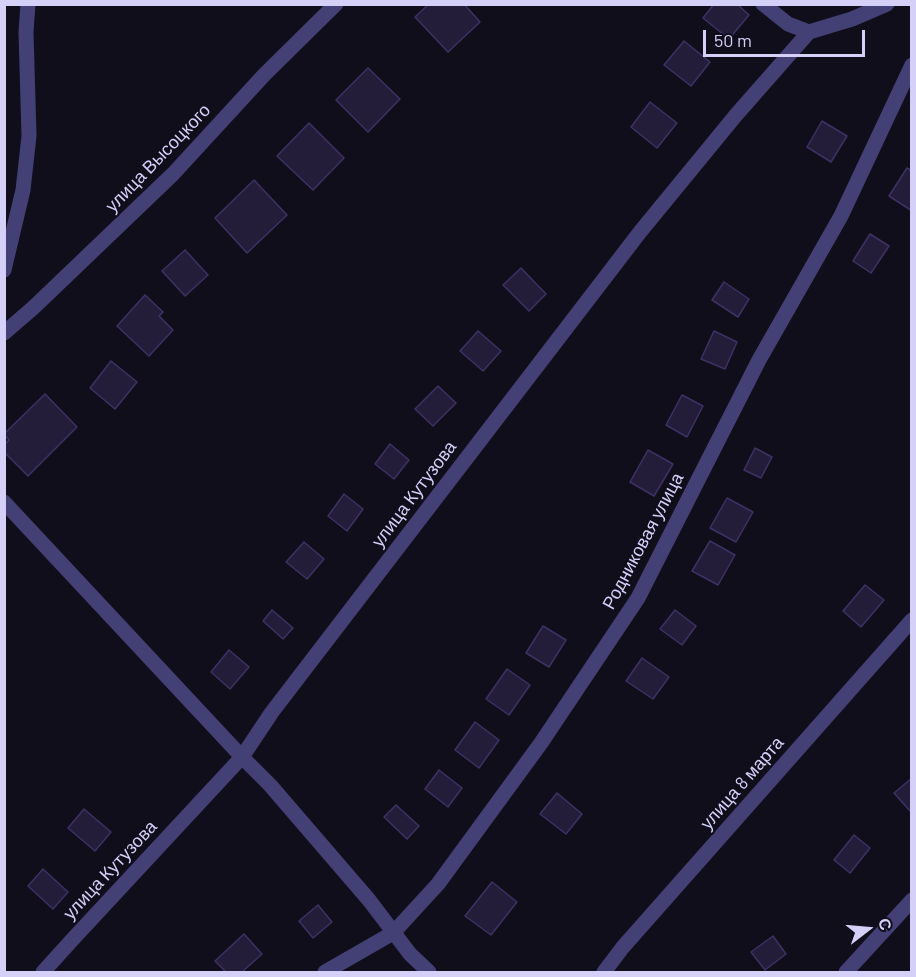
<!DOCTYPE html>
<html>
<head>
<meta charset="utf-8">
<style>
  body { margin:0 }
  #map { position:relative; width:916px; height:977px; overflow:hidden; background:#110e1c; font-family:Barlow,sans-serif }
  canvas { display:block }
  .frame { position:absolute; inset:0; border:6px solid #d5d0f8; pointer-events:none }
  .north { position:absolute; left:838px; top:899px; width:60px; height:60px; -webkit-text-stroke:4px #110e1c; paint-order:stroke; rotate:74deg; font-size:16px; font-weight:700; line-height:24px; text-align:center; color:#d5d0f8 }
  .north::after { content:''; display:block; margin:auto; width:21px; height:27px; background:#d5d0f8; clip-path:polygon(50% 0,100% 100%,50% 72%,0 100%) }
  .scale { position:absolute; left:703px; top:30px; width:162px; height:27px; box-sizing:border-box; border:3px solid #d5d0f8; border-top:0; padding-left:8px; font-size:18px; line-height:21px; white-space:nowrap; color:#d5d0f8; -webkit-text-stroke:4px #110e1c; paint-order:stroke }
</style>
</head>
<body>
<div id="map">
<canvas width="916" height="977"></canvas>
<div class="frame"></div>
<div class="north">С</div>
<div class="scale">50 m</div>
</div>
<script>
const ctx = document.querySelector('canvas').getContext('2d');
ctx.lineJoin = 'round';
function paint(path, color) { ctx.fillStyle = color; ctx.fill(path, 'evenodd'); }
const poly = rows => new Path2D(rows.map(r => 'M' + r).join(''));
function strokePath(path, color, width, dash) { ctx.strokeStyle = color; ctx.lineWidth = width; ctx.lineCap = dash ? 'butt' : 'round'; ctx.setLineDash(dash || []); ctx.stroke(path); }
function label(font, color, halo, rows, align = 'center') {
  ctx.font = font + ' Barlow,sans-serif'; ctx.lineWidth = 4.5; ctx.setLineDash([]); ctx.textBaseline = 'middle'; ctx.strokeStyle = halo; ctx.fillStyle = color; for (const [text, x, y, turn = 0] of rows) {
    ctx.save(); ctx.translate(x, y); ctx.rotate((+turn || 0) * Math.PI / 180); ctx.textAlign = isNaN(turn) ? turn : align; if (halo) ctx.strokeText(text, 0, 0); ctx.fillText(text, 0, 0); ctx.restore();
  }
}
const building = poly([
  [429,4,464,4,480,22,448,52,415,17,429,4],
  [714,4,737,4,749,15,729,39,703,18,714,4],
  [684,41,710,62,691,86,664,65,684,41],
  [368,68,400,99,368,132,336,100,368,68],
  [650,102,677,123,657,148,631,127,650,102],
  [822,121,847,136,831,162,807,147,822,121],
  [309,123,344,158,313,190,277,156,309,123],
  [907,168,912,171,912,211,889,196,907,168],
  [254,180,287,215,247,253,215,218,254,180],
  [870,234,889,246,871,273,853,261,870,234],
  [185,250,208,275,185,296,162,271,185,250],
  [521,268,546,294,529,311,503,285,521,268],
  [724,282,749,299,738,317,712,300,724,282],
  [145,295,163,312,159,316,173,330,149,356,117,326,145,295],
  [478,331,501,351,483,371,460,351,478,331],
  [714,331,737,342,725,369,701,359,714,331],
  [111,361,137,382,115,409,90,388,111,361],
  [438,386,456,403,433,426,415,409,438,386],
  [45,394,77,427,28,476,4,452,4,445,9,440,4,434,45,394],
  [682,395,703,406,687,437,666,425,682,395],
  [390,444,409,460,394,479,375,464,390,444],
  [755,448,772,457,761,478,744,470,755,448],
  [648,450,673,464,654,496,630,482,648,450],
  [344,494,363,509,347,531,328,516,344,494],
  [727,498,753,512,736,542,710,528,727,498],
  [710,541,735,555,718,585,692,571,710,541],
  [304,542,324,559,307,579,286,562,304,542],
  [865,585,884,600,861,627,843,611,865,585],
  [272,610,293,628,283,639,263,621,272,610],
  [675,610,696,626,682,645,660,629,675,610],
  [543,626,566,640,549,667,526,653,543,626],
  [229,650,249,667,230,689,211,672,229,650],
  [642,658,669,677,653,699,626,681,642,658],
  [507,669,530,685,509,715,486,699,507,669],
  [475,722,499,740,479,768,455,750,475,722],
  [439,770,462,788,448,807,425,789,439,770],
  [912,778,912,810,910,811,894,793,912,778],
  [557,793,582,814,566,834,540,814,557,793],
  [396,805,419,826,407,839,384,817,396,805],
  [84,809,111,832,95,851,68,828,84,809],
  [854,835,870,848,850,873,834,860,854,835],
  [43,869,68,892,53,909,28,886,43,869],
  [492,882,517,902,491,935,465,916,492,882],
  [318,905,332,922,313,938,299,921,318,905],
  [244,934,262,954,242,972,226,972,215,961,244,934],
  [773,936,786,954,765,970,751,952,773,936]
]);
paint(building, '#231d3a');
strokePath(building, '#3d3263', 1.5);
strokePath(poly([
  [763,4,788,24,809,32,852,19,887,4],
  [4,270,23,190,29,136,26,32,28,4],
  [4,333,33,308,173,174,264,75,336,4],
  [4,502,242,757,270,785,369,900,410,954,429,972],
  [43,972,72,940,242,757,272,712,640,232,736,115,809,32],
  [325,972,393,933,438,884,541,743,638,598,759,360,841,216,912,65],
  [604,972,623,947,912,620],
  [846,972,912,900]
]), '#434075', 15);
label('18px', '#d5d0f8', '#110e1c', [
  ["улица Высоцкого",158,158,-46],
  ["улица Кутузова",414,494,-53],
  ["Родниковая улица",643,541,-62],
  ["улица 8 марта",742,783,-49],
  ["улица Кутузова",110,870,-47]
]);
</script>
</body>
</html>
